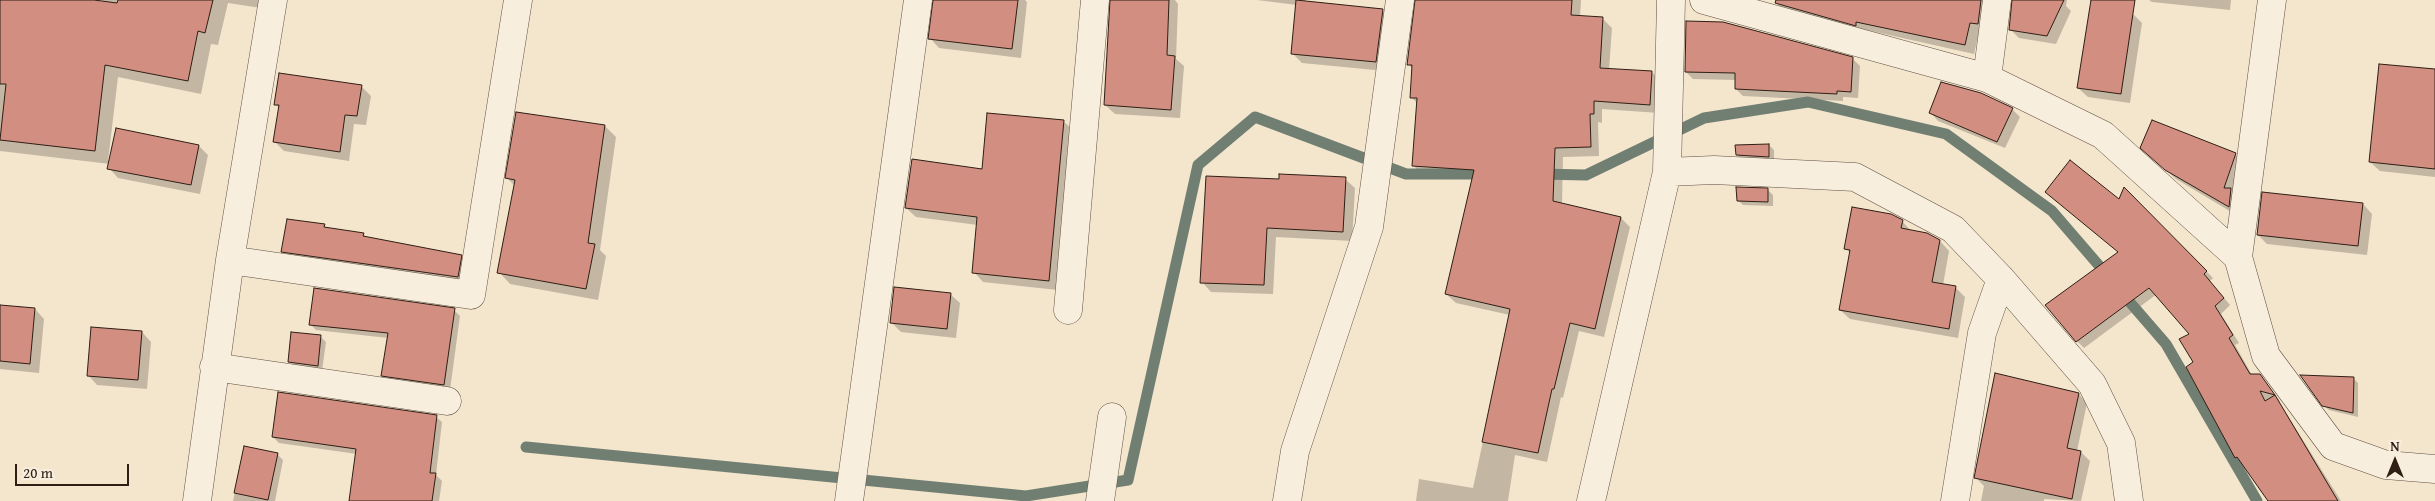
<!DOCTYPE html>
<html>
<head>
<meta charset="utf-8">
<style>
  body { margin:0 }
  #map { position:relative; width:2435px; height:501px; overflow:hidden; background:#f4e5cd; font-family:"Gentium Book Plus",serif }
  canvas { display:block }
  .north { position:absolute; left:2370px; top:436px; width:50px; height:50px; -webkit-text-stroke:4px #f8eede; paint-order:stroke; rotate:0deg; font-size:14px; font-weight:700; line-height:20px; text-align:center; color:#2e1e14 }
  .north::after { content:''; display:block; margin:auto; width:18px; height:22px; background:#2e1e14; clip-path:polygon(50% 0,100% 100%,50% 72%,0 100%) }
  .scale { position:absolute; left:15px; top:464px; width:114px; height:22px; box-sizing:border-box; border:2px solid #2e1e14; border-top:0; padding-left:6px; font-size:15px; line-height:18px; white-space:nowrap; color:#2e1e14; -webkit-text-stroke:4px #f8eede; paint-order:stroke }
</style>
</head>
<body>
<div id="map">
<canvas width="2435" height="501"></canvas>
<div class="north">N</div>
<div class="scale">20 m</div>
</div>
<script>
const ctx = document.querySelector('canvas').getContext('2d');
ctx.lineJoin = 'round';
function paint(path, color) { ctx.fillStyle = color; ctx.fill(path, 'evenodd'); }
const poly = rows => new Path2D(rows.map(r => 'M' + r).join(''));
function strokePath(path, color, width, dash) { ctx.strokeStyle = color; ctx.lineWidth = width; ctx.lineCap = dash ? 'butt' : 'round'; ctx.setLineDash(dash || []); ctx.stroke(path); }
paint(poly([
  [0,0,263,0,261,8,228,3,218,45,211,44,201,94,118,77,108,161,199,146,208,155,200,194,118,178,109,168,110,164,0,151],
  [934,0,1025,0,1027,2,1021,58,939,48,930,38],
  [1111,0,1175,0,1178,4,1176,59,1184,66,1180,118,1115,114,1105,105],
  [1257,0,1306,0,1305,3,1382,10,1392,19,1385,71,1302,63,1292,53,1297,5],
  [1417,0,1581,0,1580,17,1603,19,1612,28,1609,70,1652,72,1661,82,1659,113,1602,109,1602,123,1598,122,1599,156,1563,157,1562,205,1621,218,1630,227,1604,337,1579,331,1563,398,1561,397,1547,462,1515,455,1508,501,1416,501,1419,479,1473,488,1510,315,1456,303,1446,294,1473,178,1423,175,1414,166,1418,104,1411,97,1413,69,1408,64],
  [1777,0,1988,0,1987,33,1979,32,1974,54,1786,12,1776,3],
  [2013,0,2067,0,2066,6,2071,11,2056,44,2019,38,2010,29],
  [2149,0,2231,0,2230,10,2152,2],
  [2133,14,2142,23,2130,103,2088,97,2078,88],
  [1853,59,1860,66,1858,98,1843,97,1843,101,1743,96,1736,89,1736,80,1693,79,1686,72],
  [2435,70,2435,177,2380,171,2370,162],
  [361,86,371,96,366,125,354,124,349,161,284,151,275,142,280,109,275,104],
  [2012,109,2020,117,2005,148,1938,121,1931,113],
  [1063,121,1073,130,1058,290,983,282,974,272,978,225,916,217,906,208,983,170],
  [605,126,616,137,600,250,606,256,598,300,510,284,499,272,515,186,507,178],
  [1769,145,1774,150,1774,162,1742,160,1737,155],
  [2235,154,2245,164,2238,216,2176,179,2151,157],
  [1345,179,1355,188,1352,241,1276,237,1273,294,1211,292,1202,282,1280,180],
  [2124,189,2213,278,2210,281,2230,305,2221,314,2239,343,2235,345,2252,375,2260,376,2280,401,2278,400,2341,501,2271,501,2236,458,2187,367,2195,363,2191,334,2157,294,2084,348,2077,341,2119,253,2119,201],
  [1768,190,1773,195,1773,206,1743,205,1738,200],
  [2363,204,2372,214,2367,255,2267,244,2258,235],
  [1902,221,1911,231,1940,241,1949,251,1943,285,1956,288,1965,297,1958,338,1850,319,1840,310,1851,254,1846,249],
  [324,226,327,228,363,234,367,238,461,256,467,263,464,283,289,258,283,251],
  [950,294,960,303,956,338,901,332,891,322],
  [0,306,35,309,44,319,39,373,0,369],
  [454,310,460,316,450,390,388,381,382,375,388,338,316,330,310,324],
  [142,332,151,342,147,389,97,385,88,375],
  [321,337,326,342,322,371,294,366,289,361],
  [1996,375,2077,392,2087,403,2077,451,2081,452,2090,461,2081,501,2044,499,2044,501,1981,501,1984,486,1976,478],
  [2353,378,2358,383,2358,417,2329,410,2323,405],
  [436,417,442,422,436,475,442,481,439,501,350,501,357,454,279,443,273,437],
  [245,447,277,454,283,460,275,501,233,501]
]), '#0003');
strokePath(poly([
  [1539,174,1586,175,1704,118,1808,102,1946,134,2052,211,2108,276],
  [2121,292,2166,344,2257,501],
  [526,447,1026,496,1128,480,1198,165,1255,117,1406,174,1488,174]
]), '#717f72', 11);
const building = poly([
  [0,0,94,0,117,3,118,0,213,0,205,33,198,31,188,81,105,65,95,151,0,140,6,84,0,84,0,0],
  [933,0,1018,0,1012,49,928,39,933,0],
  [1110,0,1169,0,1167,55,1175,56,1171,110,1104,105,1110,0],
  [1296,0,1383,9,1376,62,1291,54,1296,0],
  [1415,0,1572,0,1571,15,1603,17,1600,68,1652,71,1650,105,1594,101,1594,114,1590,114,1591,147,1555,148,1553,201,1621,217,1595,329,1570,323,1554,389,1552,389,1538,453,1482,442,1510,309,1445,294,1474,170,1412,166,1417,98,1410,98,1412,65,1407,65,1415,0],
  [1776,0,1981,0,1978,24,1970,23,1965,45,1856,22,1856,26,1775,3,1776,0],
  [2012,0,2064,0,2047,36,2009,30,2012,0],
  [2091,0,2135,0,2121,94,2077,88,2091,0],
  [1686,21,1723,22,1853,57,1851,92,1837,91,1837,94,1735,89,1735,73,1685,72,1686,21],
  [2379,64,2435,69,2435,169,2369,162,2379,64],
  [279,73,362,85,357,116,345,115,340,152,273,142,279,105,274,105,279,73],
  [1941,82,1981,93,2013,108,1997,142,1929,113,1941,82],
  [516,112,605,125,588,243,595,244,586,289,497,273,515,180,505,178,516,112],
  [987,113,1064,120,1049,281,972,273,977,217,905,208,912,159,982,169,987,113],
  [2152,120,2236,153,2224,188,2231,188,2229,207,2165,170,2140,148,2152,120],
  [116,128,199,145,191,185,107,169,116,128],
  [1769,144,1769,157,1736,155,1735,145,1769,144],
  [2070,160,2119,199,2124,187,2207,271,2204,274,2224,298,2215,306,2233,335,2229,338,2250,374,2260,374,2275,395,2260,391,2265,401,2275,395,2338,501,2268,501,2237,457,2235,458,2186,367,2193,362,2179,339,2189,334,2149,288,2076,342,2045,305,2118,252,2045,192,2070,160],
  [1279,174,1346,177,1343,232,1267,228,1264,285,1200,283,1206,176,1279,179,1279,174],
  [1736,187,1768,188,1768,202,1737,201,1736,187],
  [2262,192,2363,203,2358,246,2257,235,2262,192],
  [1852,207,1891,214,1903,220,1901,228,1927,233,1940,240,1932,282,1956,286,1949,329,1839,310,1850,250,1844,249,1852,207],
  [287,219,325,224,324,227,364,233,363,236,462,255,458,277,281,252,287,219],
  [894,287,951,293,947,329,890,323,894,287],
  [314,288,455,308,444,385,381,376,388,333,309,325,314,288],
  [0,305,35,308,30,364,0,361,0,305],
  [91,327,142,331,138,380,87,376,91,327],
  [291,332,321,335,318,366,288,362,291,332],
  [1995,373,2079,393,2067,448,2081,451,2072,499,1974,478,1995,373],
  [2300,375,2354,377,2353,413,2322,406,2300,375],
  [278,392,437,415,430,473,436,473,432,501,349,501,356,449,272,437,278,392],
  [244,446,278,453,268,500,234,493,244,446]
]);
paint(building, '#d38e82');
strokePath(building, '#2e1e14', 1);
const street = poly([
  [1704,0,1987,78,2103,135,2238,257,2266,356,2333,446,2386,465,2435,469],
  [1987,78,1997,0],
  [1667,172,1714,170,1855,177,1953,229,2001,279,2092,384,2121,443,2129,501],
  [2238,257,2272,0],
  [230,260,471,295,518,0],
  [1068,310,1095,0],
  [214,367,447,401],
  [197,501,230,260,273,0],
  [849,501,918,0],
  [1100,501,1112,417],
  [1287,501,1295,451,1369,227,1400,0],
  [1591,501,1667,172,1671,0],
  [1955,501,1982,333,2001,279]
]);
strokePath(street, '#605042', 29);
strokePath(street, '#f8eede', 28);
</script>
</body>
</html>
